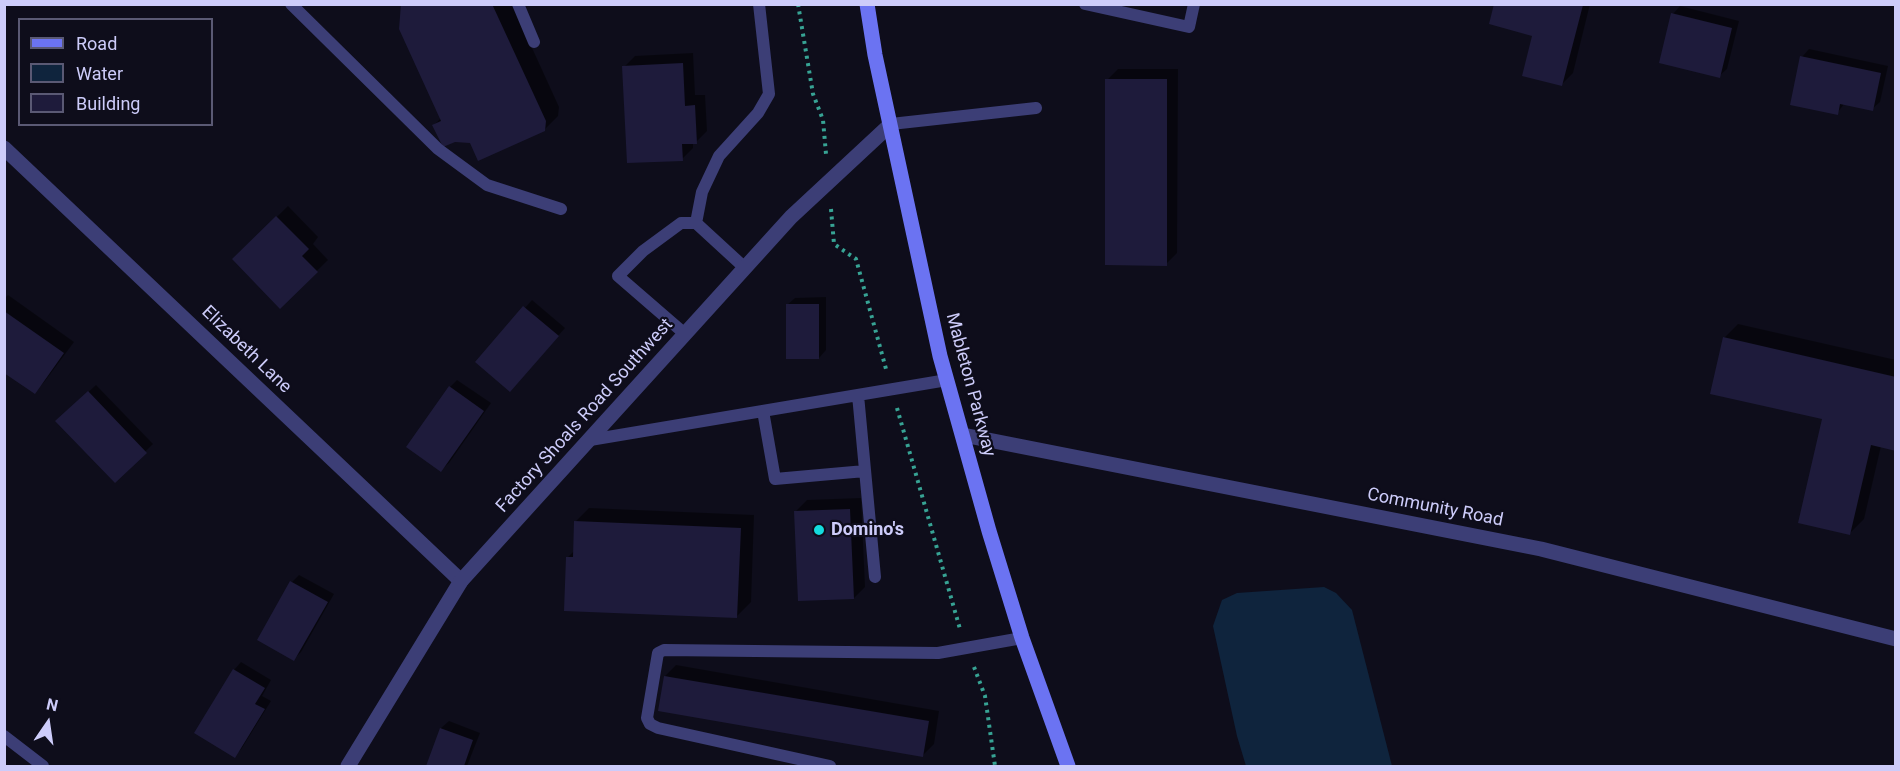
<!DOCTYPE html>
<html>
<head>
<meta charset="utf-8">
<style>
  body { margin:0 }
  #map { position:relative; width:1900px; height:771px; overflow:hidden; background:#0e0d1b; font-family:Roboto,sans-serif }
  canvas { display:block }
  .frame { position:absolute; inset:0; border:6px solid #cdccfa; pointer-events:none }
  .legend { position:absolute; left:18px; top:18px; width:195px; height:108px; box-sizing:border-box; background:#0e0d1b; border:2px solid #5a5974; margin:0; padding:8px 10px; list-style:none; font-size:18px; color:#cdccfa }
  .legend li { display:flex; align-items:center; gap:12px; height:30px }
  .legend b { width:30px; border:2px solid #5a5974 }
  .north { position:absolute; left:18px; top:693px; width:60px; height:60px; -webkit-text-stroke:4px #0e0d1b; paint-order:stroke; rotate:13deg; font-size:16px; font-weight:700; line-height:24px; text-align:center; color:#cdccfa }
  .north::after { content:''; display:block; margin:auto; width:21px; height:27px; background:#cdccfa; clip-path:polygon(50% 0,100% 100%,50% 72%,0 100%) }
</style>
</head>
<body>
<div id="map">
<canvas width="1900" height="771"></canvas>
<div class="frame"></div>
<ul class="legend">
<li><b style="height:8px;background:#6b73f2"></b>Road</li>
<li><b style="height:16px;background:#0f243d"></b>Water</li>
<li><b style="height:16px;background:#1e1b3b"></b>Building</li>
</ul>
<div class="north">N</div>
</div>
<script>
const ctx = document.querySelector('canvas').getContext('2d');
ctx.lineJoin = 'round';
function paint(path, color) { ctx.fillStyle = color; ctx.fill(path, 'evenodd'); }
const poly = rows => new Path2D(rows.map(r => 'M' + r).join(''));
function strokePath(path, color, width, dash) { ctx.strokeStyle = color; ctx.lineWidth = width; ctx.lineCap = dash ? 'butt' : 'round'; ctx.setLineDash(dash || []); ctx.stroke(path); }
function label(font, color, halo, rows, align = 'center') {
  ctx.font = font + ' Roboto,sans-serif'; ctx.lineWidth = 4.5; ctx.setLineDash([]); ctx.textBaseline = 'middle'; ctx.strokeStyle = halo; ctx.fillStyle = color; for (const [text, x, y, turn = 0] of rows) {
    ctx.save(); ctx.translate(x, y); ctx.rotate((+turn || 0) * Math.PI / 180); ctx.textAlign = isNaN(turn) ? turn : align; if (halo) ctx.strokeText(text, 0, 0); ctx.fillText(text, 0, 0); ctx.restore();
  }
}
paint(poly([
  [1324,587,1336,593,1352,610,1392,766,1246,766,1237,736,1213,626,1222,600,1237,593]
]), '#0f243d');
paint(poly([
  [403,4,512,4,559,107,558,116,544,130,471,142,434,125,441,118],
  [1495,4,1590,4,1573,73,1562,84,1534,34],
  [1680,6,1739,21,1727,69,1719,76,1673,14],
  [1809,49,1888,66,1880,102,1872,109,1845,103,1837,113,1802,57],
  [693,53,695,95,705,95,707,131,696,142,693,142,693,148,682,159,624,67,635,56],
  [1118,69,1178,69,1177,253,1166,264,1107,80],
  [288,206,318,237,313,244,328,260,280,307,234,259],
  [8,295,74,342,45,381,35,392,4,371,4,299],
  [826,297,826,350,819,358,787,305,795,298],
  [532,300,565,328,517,383,477,362],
  [1738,324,1896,360,1896,450,1881,446,1864,519,1850,533,1823,418,1724,338],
  [457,380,491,403,449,463,441,470,450,387],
  [96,385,153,444,115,481,57,421],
  [861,498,865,587,854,598,796,511,807,500],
  [589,508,754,515,751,602,737,616,568,557,575,550,575,522],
  [299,575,334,594,301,652,294,659,292,582],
  [241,662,271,680,262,696,271,701,242,748,235,756,234,670],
  [676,665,939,711,934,744,923,755,665,676],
  [449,721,480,733,467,766,427,766,441,728]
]), '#0007');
paint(poly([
  [401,4,492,4,546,121,545,131,478,161,470,143,455,142,443,147,432,125,441,121,399,29],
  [1494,4,1583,5,1562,86,1522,76,1532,36,1489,24],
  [1671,13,1732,28,1720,78,1659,63],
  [1800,56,1881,73,1873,111,1840,104,1838,115,1790,105],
  [683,63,685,106,695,105,697,144,682,144,683,161,627,163,622,66],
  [1105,79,1167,79,1167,266,1105,265],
  [276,216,309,249,302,256,318,272,280,309,232,259],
  [786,304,819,304,819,359,786,359],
  [523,306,559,336,510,392,475,362],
  [4,311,64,353,35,394,4,373],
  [1723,337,1896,377,1896,451,1871,445,1850,535,1798,523,1822,419,1710,394],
  [449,386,484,411,441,472,406,447],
  [88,391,147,453,115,483,55,421],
  [850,509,854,599,798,601,794,511],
  [574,521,741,528,737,618,564,611,566,557,573,557],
  [290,581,328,602,294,661,257,640],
  [233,669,265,688,255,704,265,709,235,758,194,733],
  [664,676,929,721,923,757,658,711],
  [440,728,473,740,464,766,426,766]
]), '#1e1b3b');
strokePath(poly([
  [798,4,813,94,823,120,826,154],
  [831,209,834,244,856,259,886,369],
  [897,408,960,629],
  [974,667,985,696,995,766]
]), '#37a394', 4, [3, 4.5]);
strokePath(poly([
  [291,4,438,149,487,185,561,209],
  [518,4,534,42],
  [1085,4,1189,27,1194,4],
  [891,124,1036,108],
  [696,223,702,192,719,156,758,113,769,94,759,4],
  [685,334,618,276,643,251,681,223,696,223,745,268],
  [858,395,875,577],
  [763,411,775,479,865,471],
  [590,440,947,380],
  [4,736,43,766],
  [830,766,658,728,650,724,647,718,658,653,664,650,938,653,1022,638]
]), '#3c3e76', 12);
strokePath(poly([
  [4,148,461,581],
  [963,435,1541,549,1896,639]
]), '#3c3e76', 15);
strokePath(poly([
  [348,766,461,581,791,217,891,124]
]), '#3c3e76', 15);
strokePath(poly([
  [867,4,875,55,940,356,989,531,1022,638,1068,766]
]), '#6b73f2', 15);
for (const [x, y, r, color] of [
  [819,530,6,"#14dbde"]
]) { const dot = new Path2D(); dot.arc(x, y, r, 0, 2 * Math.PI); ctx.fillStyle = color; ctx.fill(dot); strokePath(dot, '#0e0d1b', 2); }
label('18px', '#cdccfa', '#0e0d1b', [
  ["Elizabeth Lane",246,350,44],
  ["Mableton Parkway",970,385,75],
  ["Factory Shoals Road Southwest",585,416,-48],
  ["Community Road",1435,508,11]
]);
label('bold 18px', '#cdccfa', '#0e0d1b', [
  ["Domino's",831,530]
], 'left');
</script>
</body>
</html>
